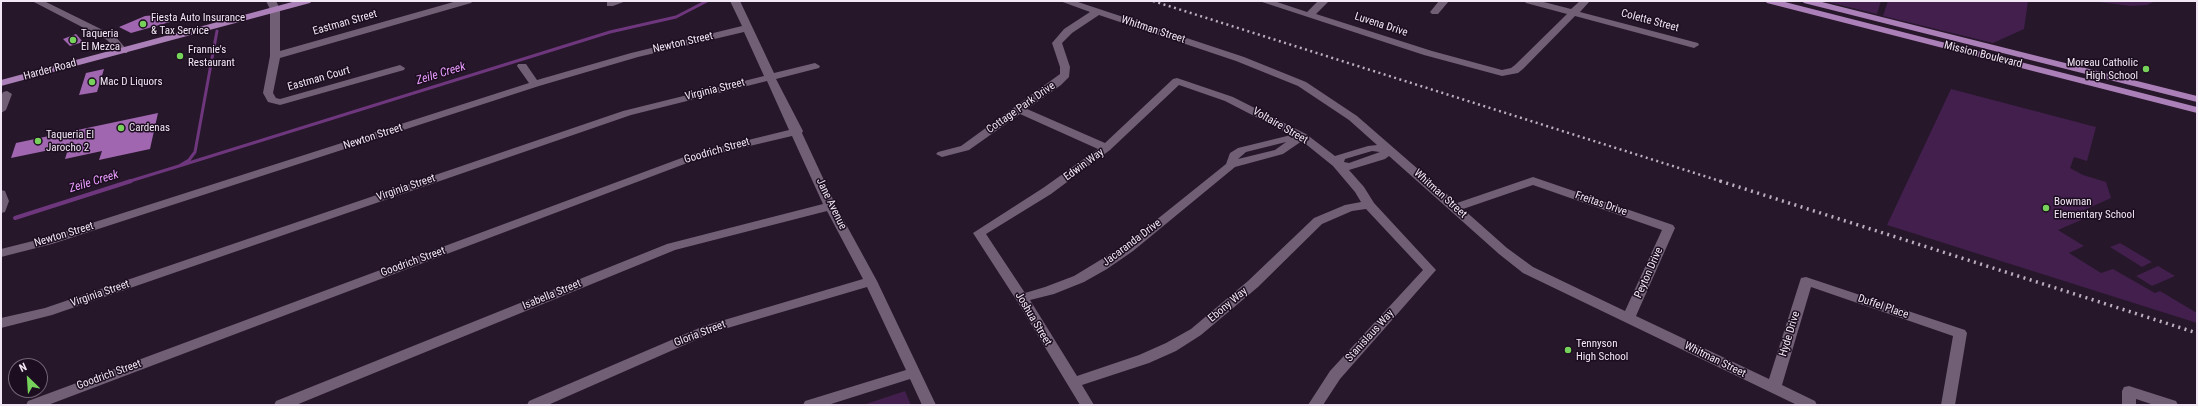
<!DOCTYPE html>
<html>
<head>
<meta charset="utf-8">
<style>
  body { margin:0 }
  #map { position:relative; width:2198px; height:406px; overflow:hidden; background:#26172a; font-family:"Roboto Condensed",sans-serif }
  canvas { display:block }
  .frame { position:absolute; inset:0; border:2px solid #f2e7f4; pointer-events:none }
  .north { position:absolute; left:8px; top:358px; width:40px; height:40px; box-sizing:border-box; background:#1c0e20; border:1px solid #726575; border-radius:50%; rotate:335deg; font-size:11px; font-weight:700; line-height:16px; text-align:center; color:#f2e7f4 }
  .north::after { content:''; display:block; margin:auto; width:14px; height:18px; background:#76d25a; clip-path:polygon(50% 0,100% 100%,50% 72%,0 100%) }
</style>
</head>
<body>
<div id="map">
<canvas width="2198" height="406"></canvas>
<div class="frame"></div>
<div class="north">N</div>
</div>
<script>
const ctx = document.querySelector('canvas').getContext('2d');
ctx.lineJoin = 'round';
function paint(path, color) { ctx.fillStyle = color; ctx.fill(path, 'evenodd'); }
const poly = rows => new Path2D(rows.map(r => 'M' + r).join(''));
function strokePath(path, color, width, dash) { ctx.strokeStyle = color; ctx.lineWidth = width; ctx.lineCap = dash ? 'butt' : 'round'; ctx.setLineDash(dash || []); ctx.stroke(path); }
function label(font, color, halo, rows, align = 'center') {
  ctx.font = font + ' "Roboto Condensed",sans-serif'; ctx.lineWidth = 3; ctx.setLineDash([]); ctx.textBaseline = 'middle'; ctx.strokeStyle = halo; ctx.fillStyle = color; for (const [text, x, y, turn = 0] of rows) {
    ctx.save(); ctx.translate(x, y); ctx.rotate((+turn || 0) * Math.PI / 180); ctx.textAlign = isNaN(turn) ? turn : align; if (halo) ctx.strokeText(text, 0, 0); ctx.fillText(text, 0, 0); ctx.restore();
  }
}
paint(poly([
  [1824,1,1881,1,1877,14],
  [1888,1,2028,1,2024,29,1993,43,1883,16],
  [2091,1,2156,1,2147,5,2131,6],
  [1951,89,2096,127,2087,161,2074,157,2070,168,2083,175,2106,182,2111,198,2080,212,2088,217,2058,230,2084,246,2069,253,2101,273,2113,269,2155,293,2160,291,2197,313,2197,323,1887,225],
  [2120,243,2152,262,2142,267,2110,247],
  [2158,266,2175,276,2152,286,2136,276],
  [905,391,911,405,863,405]
]), '#421f4c');
strokePath(poly([
  [179,166,610,32,676,17,707,1],
  [127,182,179,166,189,160,195,152,217,31]
]), '#6e377d', 3);
strokePath(poly([
  [15,218,131,181]
]), '#6e377d', 4);
paint(poly([
  [157,15,170,22,131,33,119,27,145,16],
  [76,34,83,42,70,46,63,39],
  [104,69,97,92,79,95,86,73],
  [158,113,150,149,99,160,102,151,65,159,69,146,11,158,16,143]
]), '#a066b0');
paint(poly([
  [32,1,44,1,115,36,128,51,127,53,119,53,107,40,32,1],
  [266,1,276,1,280,9,280,51,457,1,473,1,471,3,280,58,273,93,276,98,280,99,400,65,405,68,404,70,280,105,268,102,263,93,270,56,270,9,266,1],
  [610,1,626,1,613,6,607,6,607,2,610,1],
  [730,1,740,1,774,73,815,63,820,66,819,68,776,79,803,131,802,133,836,206,877,281,936,405,922,405,910,379,828,405,803,405,805,401,906,370,867,287,714,332,548,405,527,405,529,401,704,326,863,279,827,211,675,250,296,405,274,405,276,401,667,244,823,204,792,136,703,157,48,405,26,405,28,401,695,153,789,130,767,81,631,115,52,315,1,328,1,318,45,308,623,111,764,76,744,32,638,57,539,86,52,244,1,257,1,249,45,238,529,83,517,66,518,64,526,64,537,80,631,53,742,26,730,1],
  [1060,1,1075,1,1244,57,1306,82,1357,116,1457,203,1533,177,1673,225,1675,228,1636,316,1769,379,1800,281,1801,278,1806,277,1965,330,1967,333,1955,405,1941,405,1953,336,1811,287,1782,385,1815,401,1817,405,1797,405,1523,273,1499,254,1389,156,1385,159,1349,170,1364,187,1374,203,1436,270,1340,379,1323,405,1308,405,1330,371,1423,270,1366,209,1352,211,1322,224,1258,287,1201,335,1176,351,1149,363,1082,385,1094,405,1080,405,1017,301,973,233,1043,188,1098,149,1020,114,969,150,942,157,936,154,938,152,961,146,1060,74,1060,67,1052,43,1064,29,1090,12,1060,1],
  [1099,15,1236,61,1298,86,1349,120,1377,145,1368,146,1335,156,1306,134,1233,97,1177,78,1173,79,1105,143,1027,109,1061,85,1069,77,1070,67,1062,43,1072,33,1099,15],
  [1179,85,1225,101,1291,135,1238,148,1230,153,1226,164,1125,245,1074,276,1045,287,1025,293,986,234,1051,194,1110,150,1179,85],
  [1302,141,1333,166,1355,192,1361,202,1345,205,1314,218,1248,281,1191,329,1166,343,1139,355,1077,376,1030,300,1054,294,1084,282,1107,269,1133,251,1235,167,1283,154,1302,141],
  [1286,142,1275,150,1238,159,1246,152,1286,142],
  [1372,151,1380,152,1349,163,1344,162,1345,159,1372,151],
  [1533,185,1662,230,1625,311,1533,267,1507,248,1463,209,1533,185],
  [1259,1,1274,1,1307,12,1318,1,1329,1,1316,14,1432,51,1502,70,1511,68,1515,65,1567,14,1526,3,1524,1,1540,1,1571,9,1580,1,1590,1,1580,12,1698,43,1699,45,1694,48,1575,16,1523,69,1518,73,1502,76,1424,55,1259,1],
  [1439,1,1449,1,1438,14,1432,14,1430,12,1439,1],
  [7,91,12,94,6,110,1,113,1,96,3,92,7,91],
  [1,190,5,191,9,201,5,212,1,213,1,190],
  [2129,386,2176,401,2178,405,2154,405,2136,399,2136,405,2122,405,2122,391,2124,387,2129,386]
]), '#715f76');
paint(poly([
  [296,1,312,1,310,3,1,86,1,80,296,1],
  [1765,1,1781,1,2197,107,2197,113,1767,3,1765,1],
  [1802,1,1818,1,2197,96,2197,102,1804,3,1802,1]
]), '#ab7fb7');
strokePath(poly([
  [1153,1,1723,182]
]), '#bbafbd', 2.5, [2, 3.5]);
strokePath(poly([
  [1720,181,2197,333]
]), '#bbafbd', 3.5, [2, 4.5]);
for (const [x, y, r, color] of [
  [143,24,4,"#76d25a"],
  [73,40,4,"#76d25a"],
  [180,56,4,"#76d25a"],
  [2146,69,4,"#76d25a"],
  [92,82,4,"#76d25a"],
  [121,128,4,"#76d25a"],
  [38,141,4,"#76d25a"],
  [2046,208,4,"#76d25a"],
  [1568,350,4,"#76d25a"]
]) { const dot = new Path2D(); dot.arc(x, y, r, 0, 2 * Math.PI); ctx.fillStyle = color; ctx.fill(dot); strokePath(dot, '#1c0e20', 1.5); }
label('11px', '#f2e7f4', '#1c0e20', [
  ["Fiesta Auto Insurance",151,18],
  ["& Tax Service",151,31],
  ["Taqueria",81,34],
  ["El Mezca",81,47],
  ["Frannie's",188,50],
  ["Restaurant",188,63],
  ["Moreau Catholic",2138,63,"right"],
  ["High School",2138,76,"right"],
  ["Mac D Liquors",100,82],
  ["Cardenas",129,128],
  ["Taqueria El",46,135],
  ["Jarocho 2",46,148],
  ["Bowman",2054,202],
  ["Elementary School",2054,215],
  ["Tennyson",1576,344],
  ["High School",1576,357]
], 'left');
label('11px', '#f2e7f4', '#1c0e20', [
  ["Colette Street",1650,21,15],
  ["Eastman Street",345,23,-16],
  ["Luvena Drive",1381,25,18],
  ["Whitman Street",1153,30,18],
  ["Newton Street",683,43,-13],
  ["Mission Boulevard",1983,55,14],
  ["Harder Road",50,70,-15],
  ["Eastman Court",319,79,-16],
  ["Virginia Street",715,90,-14],
  ["Cottage Park Drive",1021,108,-35],
  ["Voltaire Street",1280,126,30],
  ["Newton Street",373,137,-18],
  ["Goodrich Street",717,151,-16],
  ["Edwin Way",1084,165,-36],
  ["Virginia Street",406,188,-19],
  ["Whitman Street",1440,194,42],
  ["Jane Avenue",831,204,64],
  ["Freitas Drive",1601,204,19],
  ["Newton Street",64,235,-17],
  ["Jacaranda Drive",1132,243,-37],
  ["Goodrich Street",413,262,-20],
  ["Peyton Drive",1649,273,-66],
  ["Virginia Street",100,294,-19],
  ["Isabella Street",552,295,-22],
  ["Ebony Way",1228,305,-40],
  ["Duffel Place",1883,307,19],
  ["Joshua Street",1033,319,59],
  ["Gloria Street",700,334,-21],
  ["Hyde Drive",1790,334,-73],
  ["Stanislaus Way",1370,336,-48],
  ["Whitman Street",1715,360,26],
  ["Goodrich Street",109,375,-20]
]);
label('italic 12px', '#ea9dfe', '#1c0e20', [
  ["Zeile Creek",441,74,-17],
  ["Zeile Creek",94,182,-17]
]);
</script>
</body>
</html>
